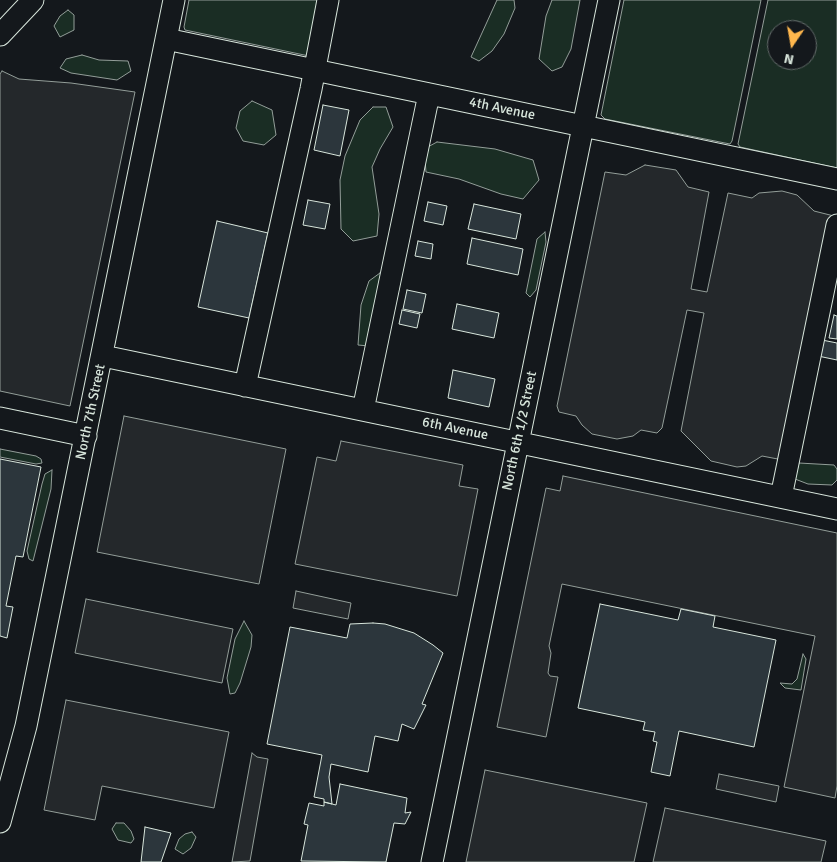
<!DOCTYPE html>
<html>
<head>
<meta charset="utf-8">
<style>
  body { margin:0 }
  #map { position:relative; width:837px; height:862px; overflow:hidden; background:#14181c; font-family:Signika,sans-serif }
  canvas { display:block }
  .north { position:absolute; left:767px; top:20px; width:50px; height:50px; box-sizing:border-box; background:#14181c; border:1px solid #626a69; border-radius:50%; rotate:192deg; font-size:14px; font-weight:700; line-height:20px; text-align:center; color:#d8e6dc }
  .north::after { content:''; display:block; margin:auto; width:18px; height:22px; background:#ffb74d; clip-path:polygon(50% 0,100% 100%,50% 72%,0 100%) }
</style>
</head>
<body>
<div id="map">
<canvas width="837" height="862"></canvas>
<div class="north">N</div>
</div>
<script>
const ctx = document.querySelector('canvas').getContext('2d');
ctx.lineJoin = 'round';
function paint(path, color) { ctx.fillStyle = color; ctx.fill(path, 'evenodd'); }
const poly = rows => new Path2D(rows.map(r => 'M' + r).join(''));
function strokePath(path, color, width, dash) { ctx.strokeStyle = color; ctx.lineWidth = width; ctx.lineCap = dash ? 'butt' : 'round'; ctx.setLineDash(dash || []); ctx.stroke(path); }
function label(font, color, halo, rows, align = 'center') {
  ctx.font = font + ' Signika,sans-serif'; ctx.lineWidth = 4; ctx.setLineDash([]); ctx.textBaseline = 'middle'; ctx.strokeStyle = halo; ctx.fillStyle = color; for (const [text, x, y, turn = 0] of rows) {
    ctx.save(); ctx.translate(x, y); ctx.rotate((+turn || 0) * Math.PI / 180); ctx.textAlign = isNaN(turn) ? turn : align; if (halo) ctx.strokeText(text, 0, 0); ctx.fillText(text, 0, 0); ctx.restore();
  }
}
const green = poly([
  [189,0,325,0,309,56,185,30,184,27,189,0],
  [497,0,514,0,515,8,504,34,492,51,479,61,471,57,497,0],
  [552,0,580,0,571,49,562,67,552,71,539,59,546,16,552,0],
  [624,0,761,0,732,141,730,144,605,119,601,115,624,0],
  [768,0,837,0,837,168,740,147,738,144,768,0],
  [777,30,807,30,807,60,777,60,777,30],
  [68,10,74,15,74,30,60,37,54,26,60,16,68,10],
  [82,55,99,60,128,61,131,71,117,80,71,73,60,68,66,59,82,55],
  [252,101,272,110,276,135,264,145,243,141,236,128,240,111,252,101],
  [373,107,386,107,393,127,380,149,372,167,379,214,377,236,353,241,341,229,340,180,345,156,360,120,373,107],
  [437,142,495,149,533,160,539,180,523,199,501,194,459,179,426,172,425,160,426,148,437,142],
  [545,232,546,242,536,290,530,297,526,293,537,239,545,232],
  [380,273,385,280,369,346,358,345,361,305,369,281,380,273],
  [0,449,36,456,41,459,42,463,36,464,0,457,0,449],
  [799,463,834,465,837,469,837,480,832,485,808,484,795,479,799,463],
  [52,470,51,489,33,561,29,559,27,551,42,484,45,474,52,470],
  [244,621,252,635,251,647,240,683,235,693,230,694,227,678,235,639,244,621],
  [803,654,806,659,801,690,785,688,780,683,792,684,797,679,803,654],
  [116,823,124,823,131,831,134,839,131,843,118,840,112,829,116,823],
  [192,832,196,837,191,848,183,854,175,849,179,839,185,834,192,832]
]);
paint(green, '#1a2d24');
strokePath(green, '#939e99', 1);
const parking = poly([
  [2,71,19,79,71,83,135,92,70,406,0,391,0,74,2,71],
  [645,165,676,170,688,187,709,192,691,289,707,292,728,193,752,198,759,193,782,191,797,195,814,211,834,216,783,460,762,456,746,466,737,467,711,461,681,431,704,313,687,310,662,428,657,433,641,430,633,436,617,439,592,434,582,425,576,416,559,412,557,406,605,172,626,175,645,165],
  [124,416,286,449,259,584,97,552,124,416],
  [341,441,463,465,459,486,478,489,457,596,295,564,317,457,336,461,341,441],
  [563,476,837,533,837,786,835,798,784,787,815,636,562,584,549,646,551,653,548,673,550,676,558,677,546,737,497,727,546,488,560,491,563,476],
  [296,591,351,603,348,619,293,608,296,591],
  [86,599,233,629,222,683,75,653,86,599],
  [66,700,229,732,214,808,102,786,95,820,44,810,66,700],
  [252,753,257,757,268,759,250,861,232,862,252,753],
  [485,770,647,803,634,862,466,862,485,770],
  [719,774,779,786,776,802,716,789,719,774],
  [665,808,826,841,821,862,653,862,665,808]
]);
paint(parking, '#24282b');
strokePath(parking, '#939e99', 1);
const building = poly([
  [323,105,349,110,340,156,314,150,323,105],
  [308,200,330,204,325,229,303,225,308,200],
  [428,202,447,206,443,225,424,221,428,202],
  [474,204,521,214,516,239,468,229,474,204],
  [217,221,268,233,249,318,198,307,217,221],
  [472,238,523,249,518,275,467,264,472,238],
  [418,241,433,244,431,259,415,256,418,241],
  [407,290,426,294,422,313,403,309,407,290],
  [457,304,499,313,494,338,452,329,457,304],
  [402,310,420,314,417,328,399,324,402,310],
  [834,315,837,316,837,339,829,338,834,315],
  [822,340,837,343,837,360,818,356,822,340],
  [453,370,495,379,489,407,448,398,453,370],
  [0,459,41,467,23,557,16,556,6,606,13,607,7,638,0,636,0,459],
  [600,604,678,620,681,609,715,616,713,627,776,640,754,747,679,731,670,776,651,772,657,742,653,741,655,732,643,730,645,722,578,708,600,604],
  [373,623,385,624,414,633,433,645,443,653,422,704,426,705,414,729,402,724,398,741,375,736,368,772,331,764,329,777,332,804,324,802,324,799,314,797,322,755,267,744,290,627,347,638,350,624,373,623],
  [340,784,407,798,405,813,411,812,405,824,394,823,386,862,301,861,308,825,304,824,309,803,324,806,324,802,336,805,340,784],
  [145,827,171,833,161,862,141,862,145,827]
]);
paint(building, '#2c363c');
strokePath(building, '#d8e6dc', 1);
const minor = poly([
  [0,35,33,0],
  [166,39,837,179],
  [103,356,837,509],
  [245,386,311,89,328,0],
  [363,410,429,94],
  [0,418,86,436],
  [781,497,837,225],
  [0,822,26,726,174,0],
  [432,862,609,0]
]);
strokePath(minor, '#d8e6dc', 23);
strokePath(minor, '#14181c', 21);
label('14px', '#d8e6dc', '#14181c', [
  ["4th Avenue",502,109,12],
  ["North 7th Street",91,412,-78],
  ["6th Avenue",455,429,12],
  ["North 6th 1/2 Street",520,431,-78]
]);
</script>
</body>
</html>
